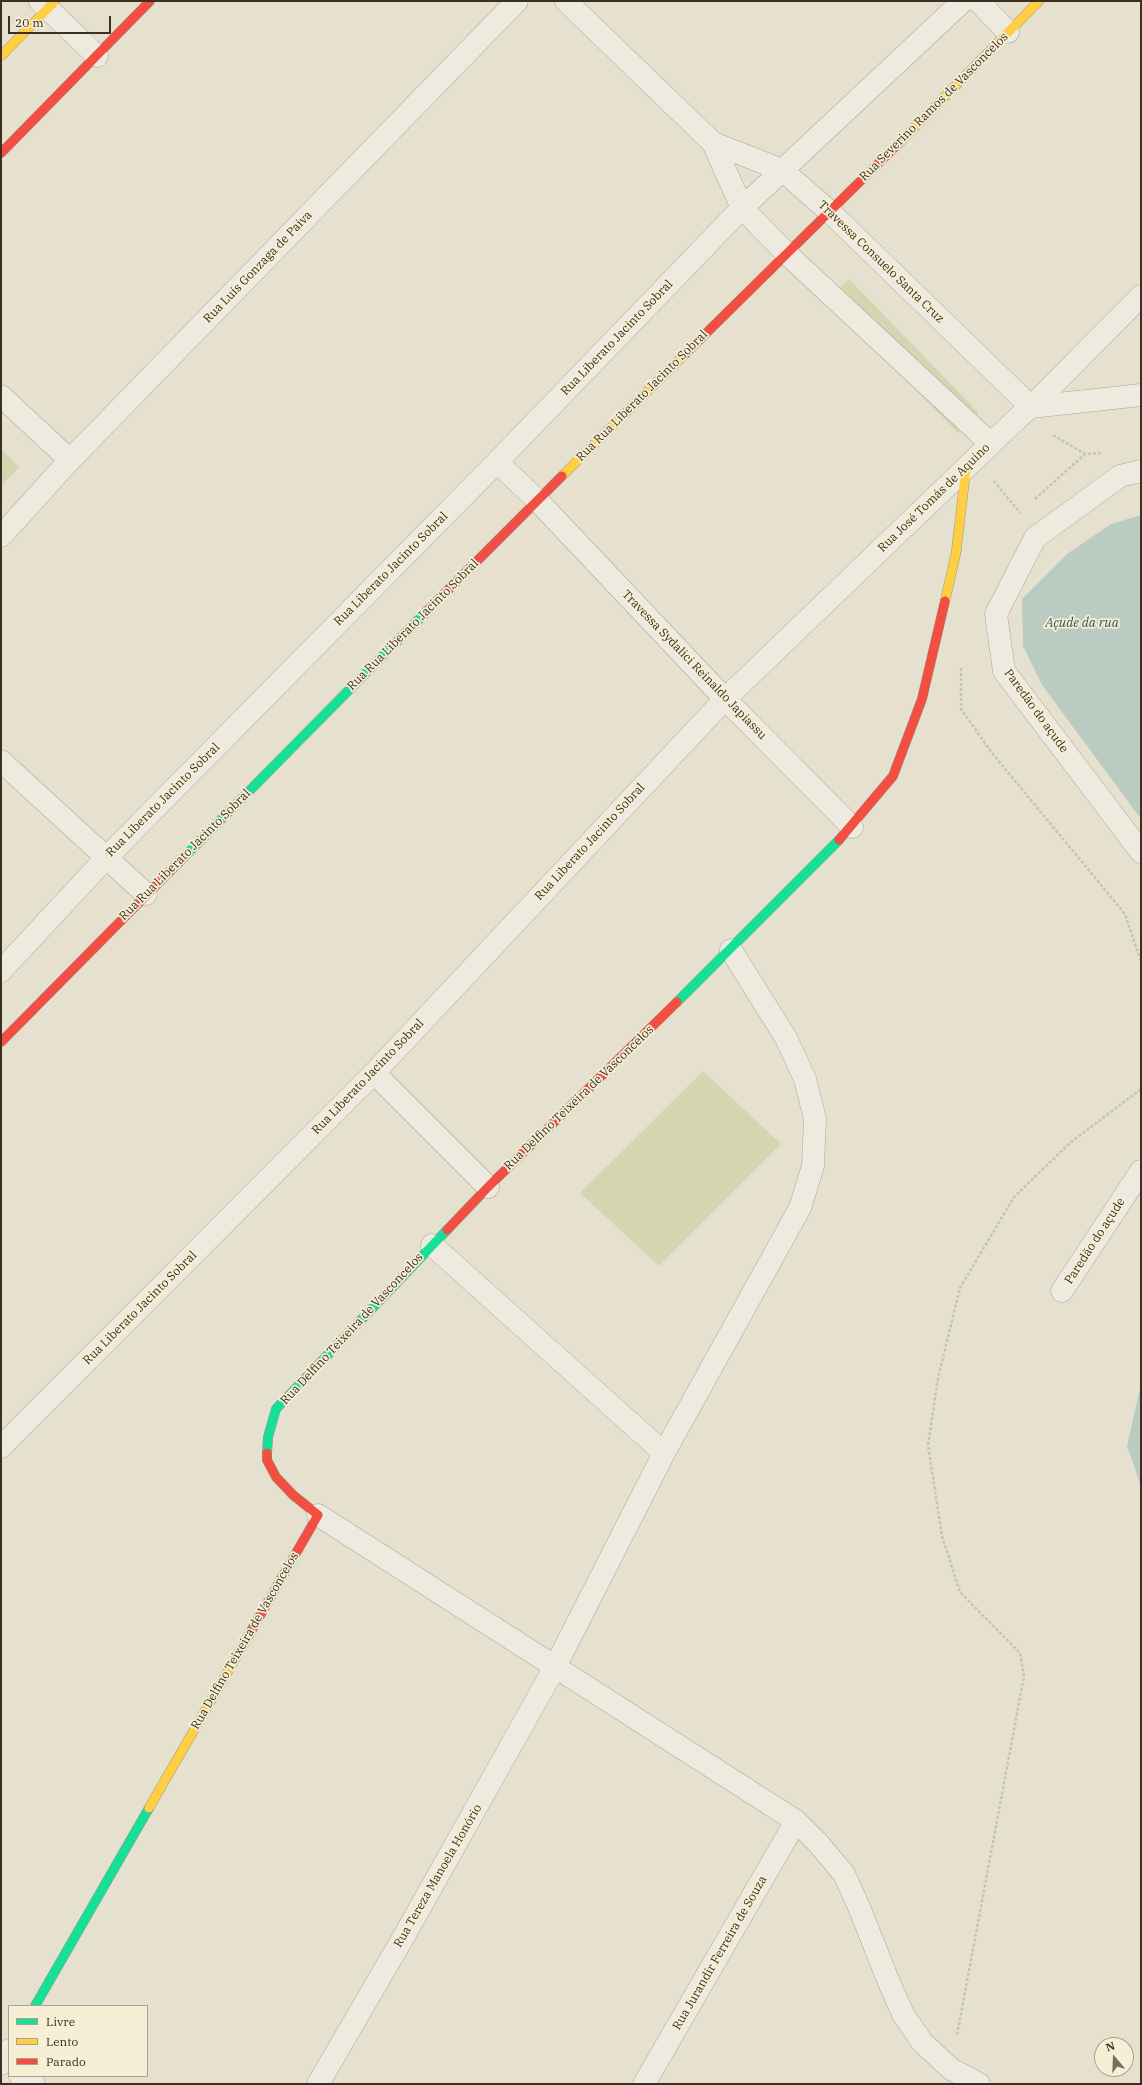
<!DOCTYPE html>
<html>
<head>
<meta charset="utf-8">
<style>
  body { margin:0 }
  #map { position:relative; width:1142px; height:2085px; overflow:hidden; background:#e6e1cf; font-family:"IBM Plex Serif",serif }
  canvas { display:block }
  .frame { position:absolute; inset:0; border:2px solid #3b2f1f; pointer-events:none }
  .legend { position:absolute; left:8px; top:2005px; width:140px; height:72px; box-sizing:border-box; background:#f6efd6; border:1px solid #aba28d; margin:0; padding:5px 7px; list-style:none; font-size:12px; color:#3b2f1f }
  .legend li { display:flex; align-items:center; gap:8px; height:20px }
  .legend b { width:20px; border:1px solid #aba28d }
  .north { position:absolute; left:1094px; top:2037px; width:40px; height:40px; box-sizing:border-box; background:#f6efd6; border:1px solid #aba28d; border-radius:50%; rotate:341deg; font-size:11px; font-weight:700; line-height:16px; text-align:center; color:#3b2f1f }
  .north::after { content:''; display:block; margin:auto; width:14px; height:18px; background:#776d5d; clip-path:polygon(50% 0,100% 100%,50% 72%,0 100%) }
  .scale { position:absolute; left:8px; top:16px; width:103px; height:18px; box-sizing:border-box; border:2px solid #3b2f1f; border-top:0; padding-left:5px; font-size:12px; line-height:14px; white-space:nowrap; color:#3b2f1f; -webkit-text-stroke:3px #f6efd6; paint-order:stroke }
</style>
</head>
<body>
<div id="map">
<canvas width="1142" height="2085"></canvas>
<div class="frame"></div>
<ul class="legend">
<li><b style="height:5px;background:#16e098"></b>Livre</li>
<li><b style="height:5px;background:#ffcf43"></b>Lento</li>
<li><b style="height:5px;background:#f24e42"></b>Parado</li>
</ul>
<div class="north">N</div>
<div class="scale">20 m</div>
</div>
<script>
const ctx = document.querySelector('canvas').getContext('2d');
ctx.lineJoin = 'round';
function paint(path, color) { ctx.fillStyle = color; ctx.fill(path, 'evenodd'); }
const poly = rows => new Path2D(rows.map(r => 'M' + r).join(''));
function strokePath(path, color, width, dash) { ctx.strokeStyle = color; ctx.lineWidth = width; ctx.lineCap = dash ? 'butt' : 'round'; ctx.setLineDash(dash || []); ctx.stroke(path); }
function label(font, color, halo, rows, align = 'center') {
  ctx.font = font + ' "IBM Plex Serif",serif'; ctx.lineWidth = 3.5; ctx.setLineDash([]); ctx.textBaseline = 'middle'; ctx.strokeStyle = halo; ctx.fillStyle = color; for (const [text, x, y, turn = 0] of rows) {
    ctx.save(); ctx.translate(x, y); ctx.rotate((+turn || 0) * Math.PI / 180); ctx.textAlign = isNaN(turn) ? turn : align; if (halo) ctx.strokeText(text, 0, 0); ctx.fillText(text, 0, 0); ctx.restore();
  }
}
paint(poly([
  [849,279,979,413,958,433,828,299],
  [1,449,19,467,1,486],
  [703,1071,781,1144,659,1266,580,1193]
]), '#d3d6b1');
paint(poly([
  [1141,515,1141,819,1042,685,1023,646,1022,599,1067,554,1111,524],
  [1141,1384,1141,1486,1127,1446]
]), '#bacbc2');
const street = poly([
  [40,1,97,56],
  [566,1,713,143,742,208,786,253,991,444],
  [978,1,1008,32],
  [713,143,782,170,830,212,1031,407],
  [1,396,70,460],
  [1031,407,1141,395],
  [497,462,537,500,725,699,852,827],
  [1141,471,1120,476,1035,538,996,614,1004,671,1141,852],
  [1,536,70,460,517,1],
  [1,761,146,894],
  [1,971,106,858,497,462,742,208,963,1],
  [374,1073,488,1187],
  [432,1245,664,1453],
  [1062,1291,1141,1171],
  [1,1447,374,1073,725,699,1021,415,1031,407,1141,296],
  [318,1515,796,1821,818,1843,844,1874,859,1907,888,1980,903,2014,922,2042,951,2069,979,2084],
  [1,2064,9,2050],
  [20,2076,34,2084],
  [318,2084,407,1931,555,1667,664,1453,800,1208,813,1166,815,1119,805,1079,786,1038,731,950],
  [644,2084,796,1821]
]);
const fast = poly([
  [184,857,427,611],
  [677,1002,839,840],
  [267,1453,268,1437,276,1409,447,1230],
  [35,2006,149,1808]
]);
const slow = poly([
  [1,56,55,1],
  [899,143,1039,1],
  [562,476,684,355],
  [945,601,956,553,966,469],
  [149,1808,235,1659]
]);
const jam = poly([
  [1,153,150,1],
  [684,355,899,143],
  [427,611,562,476],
  [839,840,893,776,922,699,945,601],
  [1,1042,184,857],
  [447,1230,488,1187,677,1002],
  [235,1659,318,1515,293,1495,276,1477,267,1460,267,1453]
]);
strokePath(street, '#aba597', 23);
strokePath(fast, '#9b9588', 10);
strokePath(slow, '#9b9588', 10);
strokePath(jam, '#9b9588', 10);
strokePath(poly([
  [1053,435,1085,454,1101,453],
  [994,481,1020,513],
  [1035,499,1085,454],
  [961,668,961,709,992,753,1125,914,1141,962],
  [957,2035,1024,1676,1020,1653,960,1592,942,1536,928,1445,938,1378,960,1288,1014,1197,1070,1143,1141,1089]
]), '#c7c2b7', 2.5, [3, 2]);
strokePath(street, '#eeeae0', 22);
strokePath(fast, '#16e098', 9);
strokePath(slow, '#ffcf43', 9);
strokePath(jam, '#f24e42', 9);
label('12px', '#3b2f1f', '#f6efd6', [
  ["Rua Severino Ramos de Vasconcelos",934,107,-45],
  ["Travessa Consuelo Santa Cruz",881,262,44],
  ["Rua Luís Gonzaga de Paiva",258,267,-46],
  ["Rua Liberato Jacinto Sobral",617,338,-46],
  ["Rua Rua Liberato Jacinto Sobral",642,396,-45],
  ["Rua José Tomás de Aquino",934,498,-44],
  ["Rua Liberato Jacinto Sobral",391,569,-45],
  ["Rua Rua Liberato Jacinto Sobral",413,625,-45],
  ["Travessa Sydalici Reinaldo Japiassu",694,665,46],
  ["Paredão do açude",1036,711,54],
  ["Rua Liberato Jacinto Sobral",163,800,-45],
  ["Rua Liberato Jacinto Sobral",590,842,-47],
  ["Rua Rua Liberato Jacinto Sobral",185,855,-45],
  ["Rua Liberato Jacinto Sobral",368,1077,-46],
  ["Rua Delfino Teixeira de Vasconcelos",579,1098,-44],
  ["Paredão do açude",1095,1241,-57],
  ["Rua Liberato Jacinto Sobral",140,1308,-45],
  ["Rua Delfino Teixeira de Vasconcelos",352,1329,-47],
  ["Rua Delfino Teixeira de Vasconcelos",245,1641,-60],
  ["Rua Tereza Manoela Honório",438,1876,-60],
  ["Rua Jurandir Ferreira de Souza",720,1953,-60]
]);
label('italic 13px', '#2e5a5a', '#f6efd6', [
  ["Açude da rua",1082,623]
]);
</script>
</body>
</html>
